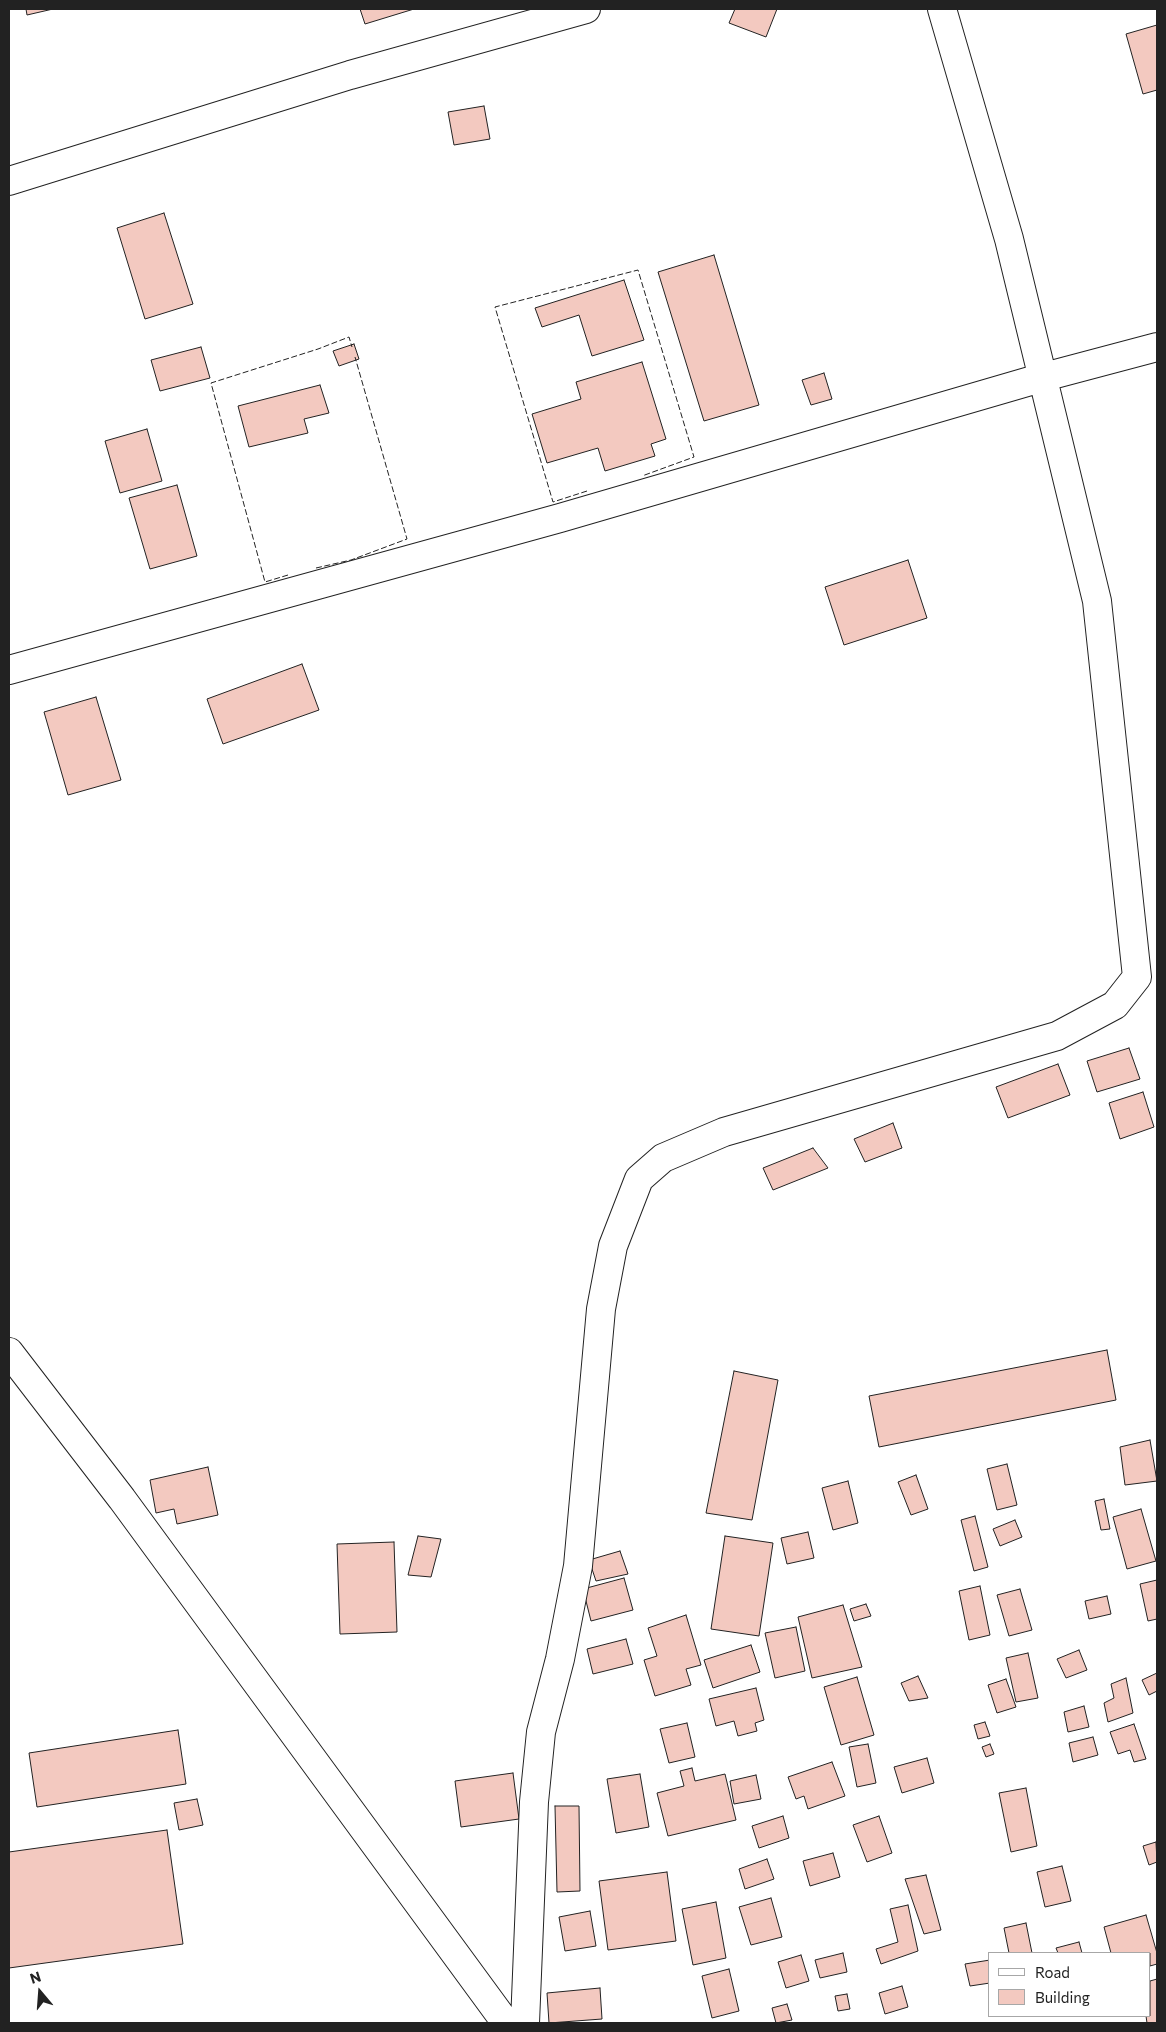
<!DOCTYPE html>
<html>
<head>
<meta charset="utf-8">
<style>
  body { margin:0 }
  #map { position:relative; width:1166px; height:2032px; overflow:hidden; background:#fff; font-family:Commissioner,sans-serif }
  canvas { display:block }
  .frame { position:absolute; inset:0; border:10px solid #222; pointer-events:none }
  .legend { position:absolute; left:988px; top:1952px; width:162px; height:65px; box-sizing:border-box; background:#fff; border:1px solid #a7a7a7; margin:0; padding:6px 9px; list-style:none; font-size:15px; color:#222 }
  .legend li { display:flex; align-items:center; gap:10px; height:25px }
  .legend b { width:25px; border:1px solid #a7a7a7 }
  .north { position:absolute; left:15px; top:1967px; width:50px; height:50px; -webkit-text-stroke:4px #fff; paint-order:stroke; rotate:342deg; font-size:14px; font-weight:700; line-height:20px; text-align:center; color:#222 }
  .north::after { content:''; display:block; margin:auto; width:18px; height:22px; background:#222; clip-path:polygon(50% 0,100% 100%,50% 72%,0 100%) }
</style>
</head>
<body>
<div id="map">
<canvas width="1166" height="2032"></canvas>
<div class="frame"></div>
<ul class="legend">
<li><b style="height:6px;background:#fff"></b>Road</li>
<li><b style="height:14px;background:#f3c9c0"></b>Building</li>
</ul>
<div class="north">N</div>
</div>
<script>
const ctx = document.querySelector('canvas').getContext('2d');
ctx.lineJoin = 'round';
function paint(path, color) { ctx.fillStyle = color; ctx.fill(path, 'evenodd'); }
const poly = rows => new Path2D(rows.map(r => 'M' + r).join(''));
function strokePath(path, color, width, dash) { ctx.strokeStyle = color; ctx.lineWidth = width; ctx.lineCap = dash ? 'butt' : 'round'; ctx.setLineDash(dash || []); ctx.stroke(path); }
const building = poly([
  [26,9,53,9,27,15,26,9],
  [360,9,414,9,365,24,360,9],
  [735,9,777,9,766,37,729,23,735,9],
  [1157,25,1157,90,1143,94,1126,34,1157,25],
  [484,106,490,139,454,145,448,112,484,106],
  [164,213,193,304,145,319,117,228,164,213],
  [714,255,759,405,704,421,658,272,714,255],
  [624,280,644,340,592,356,579,315,542,327,535,308,624,280],
  [354,344,359,359,339,366,333,351,354,344],
  [201,347,210,378,160,391,151,360,201,347],
  [642,362,666,439,651,444,655,456,605,471,598,448,547,463,532,414,581,399,576,382,642,362],
  [824,373,832,399,811,405,802,380,824,373],
  [320,385,329,413,304,419,308,433,249,447,238,406,320,385],
  [147,429,162,481,120,493,105,441,147,429],
  [177,485,197,556,150,569,129,498,177,485],
  [908,560,927,618,844,645,825,587,908,560],
  [302,664,319,710,223,744,207,699,302,664],
  [96,697,121,780,68,795,44,712,96,697],
  [1129,1048,1140,1079,1097,1092,1087,1061,1129,1048],
  [1058,1064,1070,1095,1008,1118,996,1087,1058,1064],
  [1143,1092,1154,1127,1120,1139,1109,1103,1143,1092],
  [893,1123,902,1148,865,1162,854,1139,893,1123],
  [813,1148,828,1168,773,1190,763,1168,813,1148],
  [1107,1350,1116,1400,879,1447,869,1396,1107,1350],
  [734,1371,778,1380,752,1520,706,1513,734,1371],
  [1150,1440,1157,1481,1125,1485,1120,1447,1150,1440],
  [1007,1464,1017,1505,997,1510,987,1469,1007,1464],
  [208,1467,218,1515,177,1524,174,1509,156,1513,150,1480,208,1467],
  [916,1475,928,1509,911,1515,898,1482,916,1475],
  [848,1481,858,1523,833,1530,822,1488,848,1481],
  [1104,1499,1110,1529,1101,1530,1095,1501,1104,1499],
  [1141,1509,1156,1561,1127,1569,1113,1517,1141,1509],
  [975,1516,988,1567,974,1571,961,1520,975,1516],
  [1015,1520,1022,1537,1000,1546,993,1529,1015,1520],
  [808,1532,814,1558,787,1564,781,1538,808,1532],
  [418,1536,441,1539,431,1577,408,1575,418,1536],
  [725,1536,773,1543,759,1636,711,1629,725,1536],
  [394,1542,397,1632,340,1634,337,1544,394,1542],
  [620,1551,628,1574,596,1581,589,1560,620,1551],
  [624,1578,633,1610,591,1621,583,1589,624,1578],
  [1157,1580,1157,1619,1148,1621,1140,1584,1157,1580],
  [980,1586,990,1635,969,1640,959,1591,980,1586],
  [1020,1589,1032,1630,1009,1636,997,1595,1020,1589],
  [1107,1596,1111,1614,1089,1619,1085,1601,1107,1596],
  [866,1604,871,1616,854,1621,850,1609,866,1604],
  [843,1605,862,1667,812,1678,798,1617,843,1605],
  [686,1615,701,1665,686,1669,691,1685,655,1696,644,1660,657,1656,648,1628,686,1615],
  [796,1627,805,1671,775,1678,765,1633,796,1627],
  [626,1639,633,1664,593,1674,587,1649,626,1639],
  [751,1645,760,1672,713,1688,704,1660,751,1645],
  [1079,1650,1087,1670,1066,1678,1057,1659,1079,1650],
  [1028,1653,1038,1698,1016,1702,1006,1658,1028,1653],
  [1157,1673,1157,1691,1149,1695,1142,1680,1157,1673],
  [918,1676,928,1698,909,1701,901,1683,918,1676],
  [857,1677,874,1735,841,1745,824,1687,857,1677],
  [1126,1678,1133,1713,1108,1722,1104,1703,1114,1698,1111,1684,1126,1678],
  [1006,1679,1016,1707,997,1713,988,1685,1006,1679],
  [756,1688,764,1720,755,1723,757,1731,738,1736,734,1721,716,1726,709,1699,756,1688],
  [1084,1706,1089,1727,1068,1732,1064,1712,1084,1706],
  [985,1722,990,1736,978,1739,974,1725,985,1722],
  [687,1723,695,1757,669,1763,660,1729,687,1723],
  [1134,1724,1146,1759,1134,1762,1130,1750,1118,1754,1110,1732,1134,1724],
  [178,1730,186,1784,37,1807,29,1753,178,1730],
  [1093,1737,1098,1755,1073,1762,1069,1743,1093,1737],
  [868,1744,876,1783,857,1787,849,1747,868,1744],
  [990,1744,994,1754,986,1757,982,1747,990,1744],
  [927,1758,934,1783,902,1793,894,1767,927,1758],
  [832,1762,845,1796,808,1809,804,1796,796,1799,788,1777,832,1762],
  [692,1768,695,1781,725,1774,736,1820,668,1836,657,1793,684,1786,680,1771,692,1768],
  [513,1773,519,1819,461,1827,455,1781,513,1773],
  [640,1774,649,1827,616,1833,607,1779,640,1774],
  [756,1775,761,1799,734,1804,730,1781,756,1775],
  [1026,1788,1037,1846,1011,1852,999,1793,1026,1788],
  [197,1799,203,1825,179,1830,174,1803,197,1799],
  [555,1806,579,1806,580,1891,557,1892,555,1806],
  [783,1816,789,1838,759,1848,752,1826,783,1816],
  [879,1816,892,1853,867,1862,853,1825,879,1816],
  [167,1830,183,1944,9,1968,9,1852,167,1830],
  [1156,1842,1157,1862,1149,1865,1143,1846,1156,1842],
  [833,1853,840,1877,810,1886,803,1861,833,1853],
  [767,1859,774,1879,745,1889,739,1869,767,1859],
  [1062,1866,1071,1901,1045,1907,1037,1872,1062,1866],
  [667,1872,676,1941,608,1950,599,1881,667,1872],
  [926,1875,941,1930,924,1934,905,1879,926,1875],
  [771,1898,782,1937,751,1945,739,1907,771,1898],
  [716,1902,726,1958,693,1965,682,1909,716,1902],
  [908,1905,918,1951,881,1964,876,1949,898,1942,890,1909,908,1905],
  [590,1911,596,1946,565,1951,559,1917,590,1911],
  [1146,1915,1157,1953,1157,1964,1150,1966,1150,1953,1111,1953,1104,1927,1146,1915],
  [1026,1923,1032,1953,1009,1953,1004,1928,1026,1923],
  [1079,1942,1082,1953,1058,1953,1056,1948,1079,1942],
  [843,1953,847,1972,820,1978,815,1960,843,1953],
  [801,1955,809,1981,786,1988,778,1962,801,1955],
  [990,1960,990,1983,970,1986,965,1964,990,1960],
  [729,1969,739,2011,712,2018,702,1976,729,1969],
  [1157,1979,1157,2023,1147,2023,1146,2016,1150,2016,1150,1981,1157,1979],
  [902,1986,908,2007,885,2014,879,1993,902,1986],
  [600,1988,602,2019,549,2023,547,1993,600,1988],
  [847,1994,850,2009,838,2011,835,1996,847,1994],
  [787,2004,792,2020,776,2023,772,2008,787,2004]
]);
paint(building, '#f3c9c0');
strokePath(building, '#222', 1);
const minor = poly([
  [9,181,350,75,586,9],
  [9,670,560,518,1044,377,1157,347],
  [9,1352,122,1499,506,2023],
  [525,2023,534,1802,541,1732,560,1659,578,1566,601,1309,613,1246,639,1179,663,1158,724,1132,1057,1036,1115,1005,1137,977,1097,601,1009,239,942,9]
]);
strokePath(minor, '#222', 30);
strokePath(minor, '#fff', 28);
strokePath(poly([
  [587,491,553,502,495,307,638,270,694,457,642,476],
  [316,568,351,560,407,539,355,357],
  [288,575,265,582,211,383,318,349,349,337,352,347]
]), '#222', 1, [6, 2.5]);
</script>
</body>
</html>
